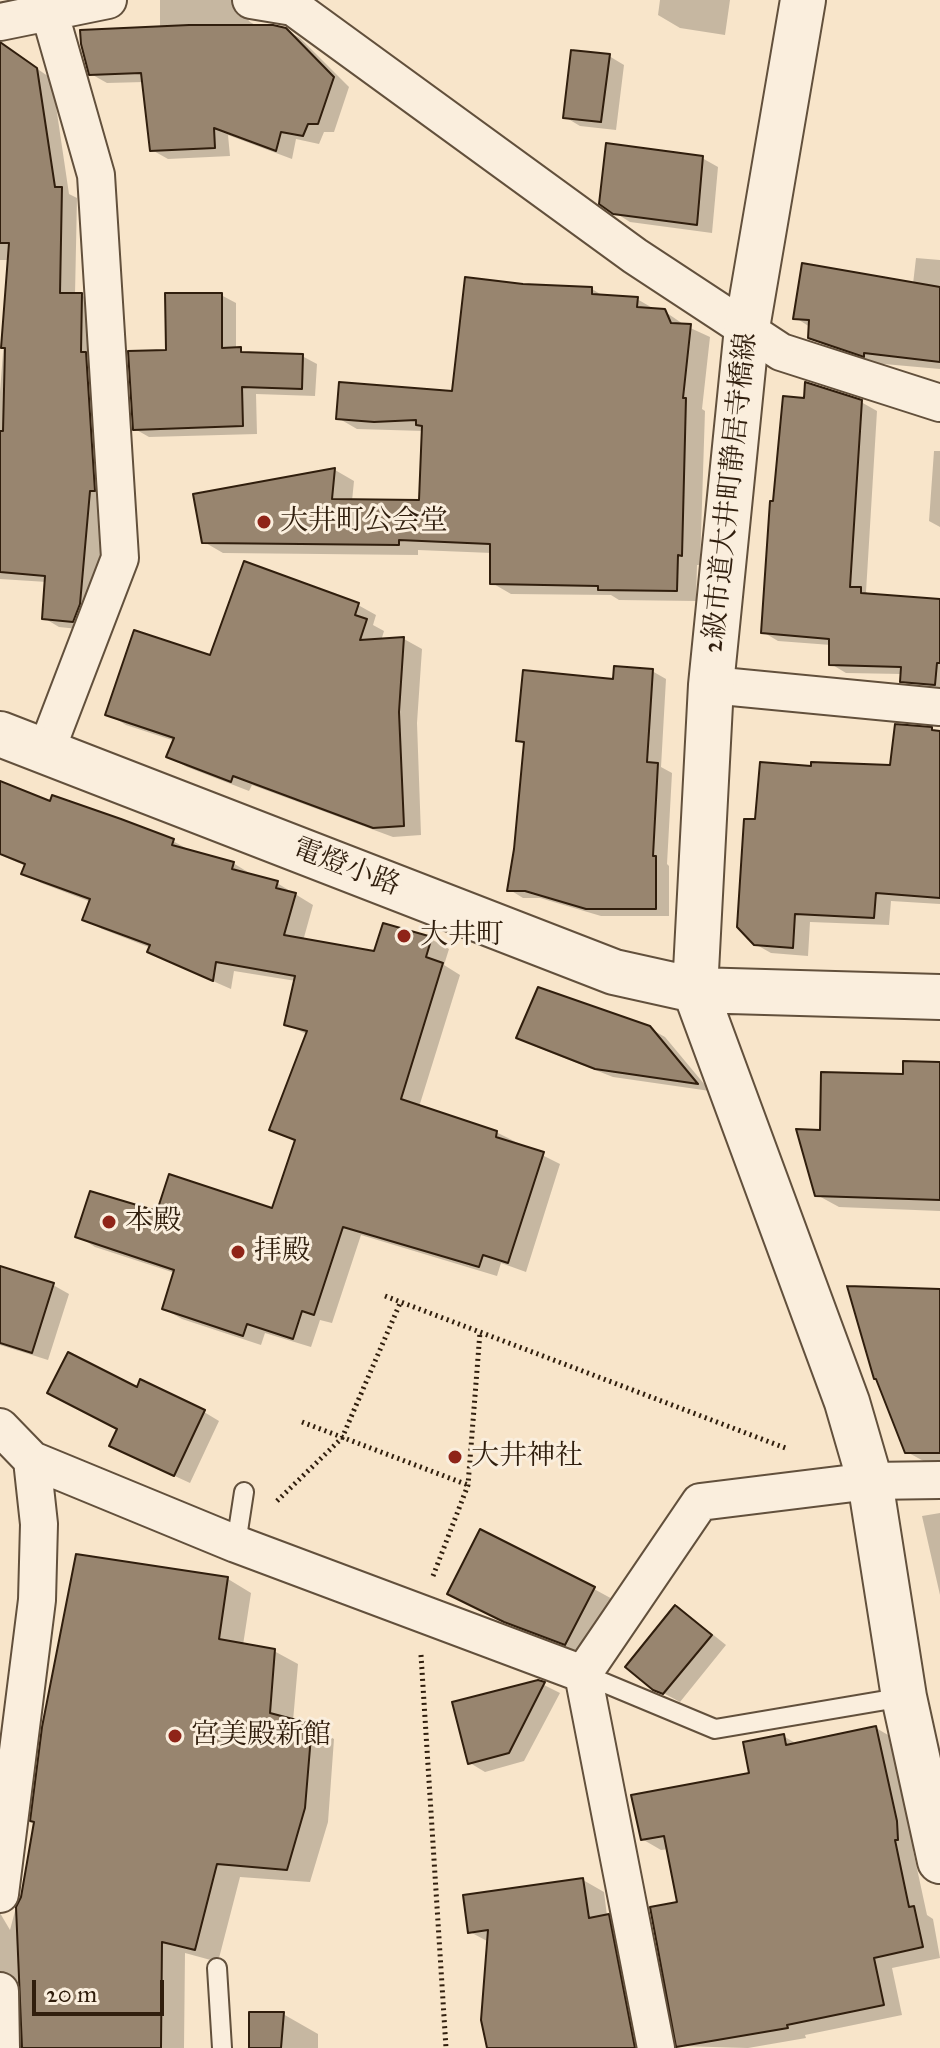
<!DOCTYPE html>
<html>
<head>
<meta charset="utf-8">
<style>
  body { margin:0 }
  #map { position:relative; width:940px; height:2048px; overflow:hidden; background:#f8e5ca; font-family:"IM FELL Great Primer",serif }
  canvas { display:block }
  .scale { position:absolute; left:32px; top:1980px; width:132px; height:36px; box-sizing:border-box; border:4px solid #301e0d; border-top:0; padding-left:10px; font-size:24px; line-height:28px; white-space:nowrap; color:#301e0d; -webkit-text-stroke:6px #faeedd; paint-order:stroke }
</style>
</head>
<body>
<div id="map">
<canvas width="940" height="2048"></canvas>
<div class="scale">20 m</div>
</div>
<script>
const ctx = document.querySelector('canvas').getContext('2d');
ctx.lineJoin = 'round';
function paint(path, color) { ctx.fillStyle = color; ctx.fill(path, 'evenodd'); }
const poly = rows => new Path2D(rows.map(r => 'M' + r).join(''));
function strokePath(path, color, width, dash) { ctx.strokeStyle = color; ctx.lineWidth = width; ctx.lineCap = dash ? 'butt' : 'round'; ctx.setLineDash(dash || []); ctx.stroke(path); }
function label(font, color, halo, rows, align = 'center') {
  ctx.font = font + ' "IM FELL Great Primer","Noto Serif JP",serif'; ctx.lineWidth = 6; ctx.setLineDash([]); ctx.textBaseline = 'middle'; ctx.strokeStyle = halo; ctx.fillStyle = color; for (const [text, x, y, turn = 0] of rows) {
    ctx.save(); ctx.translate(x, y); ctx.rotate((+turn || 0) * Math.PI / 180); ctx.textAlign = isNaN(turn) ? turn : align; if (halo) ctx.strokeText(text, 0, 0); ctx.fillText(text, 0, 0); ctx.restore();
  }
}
paint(poly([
  [160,0,248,0,246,17,250,22,261,28,284,29,300,38,349,87,334,132,324,132,319,144,296,139,292,159,228,135,230,156,168,159,152,150,144,82,107,83,91,74,160,29],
  [660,0,730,0,725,35,680,28,658,15],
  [16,54,52,79,69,194,77,198,75,295,81,295,97,304,105,498,95,613,88,630,59,627,44,618,47,582,0,579,0,392,10,260,0,260,0,56],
  [609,56,624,65,616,130,580,126,565,117],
  [702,158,718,167,712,233,630,222,614,212],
  [916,258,940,260,940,369,884,364,884,366,830,349,810,337,810,327,796,318,913,284],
  [523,286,592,289,605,297,637,299,656,310,664,311,686,326,710,337,702,409,705,411,700,565,697,565,696,601,619,600,611,595,511,594,492,583,492,553,418,550,418,555,223,553,204,542,335,470,354,481,352,501,421,502,424,431,357,429,338,418,454,393],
  [221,295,236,303,236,350,248,354,302,356,317,364,315,396,256,394,257,434,149,437,135,429,168,352],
  [861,402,877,411,866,592,872,596,940,601,940,692,917,690,902,681,902,674,846,673,831,664,831,645,778,641,763,632],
  [934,451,940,451,940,527,929,521],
  [358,605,376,615,373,625,384,631,381,641,404,639,422,649,417,723,421,835,393,837,252,785,249,791,187,767,169,757,175,741,126,725,108,714,211,657],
  [652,671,666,679,661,767,672,773,667,864,669,866,669,916,601,916,540,898,523,898,510,890,525,745,518,740],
  [940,732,940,904,891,901,889,925,810,922,808,956,771,953,755,944,757,821,813,768,892,767],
  [0,783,51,804,173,841,191,851,233,863,251,874,250,876,277,883,313,905,303,941,375,953,431,939,449,949,444,965,460,975,419,1107,496,1132,560,1164,526,1272,501,1263,497,1276,361,1235,332,1323,320,1320,311,1347,265,1333,261,1345,182,1319,164,1309,175,1273,95,1247,78,1236,158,1214,273,1210,296,1142,272,1129,308,1035,286,1024,296,981,234,971,231,989,167,961,149,951,151,948,102,929,84,919,91,902,41,883,24,873,26,866,0,855],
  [649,1028,665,1037,710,1091,613,1077,534,1046,518,1037],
  [940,1064,940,1211,839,1207,817,1195,822,1132,905,1076],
  [0,1268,53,1285,69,1294,48,1360,0,1345],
  [940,1291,940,1464,929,1464,907,1452],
  [138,1389,204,1412,219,1421,190,1483,127,1454,119,1429],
  [940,1513,940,1595,922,1516],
  [228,1579,251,1593,243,1645,274,1651,298,1664,293,1721,311,1726,334,1739,328,1822,310,1882,240,1877,218,1962,185,1953,184,2048,23,2048,21,1983,12,1986,0,2028,0,1913,10,1930,15,1911,23,1897],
  [594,1589,616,1601,587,1656,528,1634,472,1605],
  [676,1608,691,1617,726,1645,680,1702,654,1688],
  [538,1682,560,1693,524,1761,485,1772,470,1763],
  [876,1728,895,1739,917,1850,913,1850,927,1915,933,1919,940,1958,892,1968,902,2015,805,2035,806,2038,748,2048,678,2046,680,1904,669,1849,661,1850,642,1839,751,1774,783,1736,799,1745],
  [583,1880,604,1892,607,1916,629,1929,653,2048,490,2048,489,1942,470,1932],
  [283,2014,318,2034,318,2048,251,2048]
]), '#0003');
const building = poly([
  [189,25,273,25,286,28,334,77,318,124,308,124,303,136,281,132,276,151,214,128,215,148,150,151,141,73,89,75,81,44,80,30,189,25],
  [0,42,37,68,55,187,62,187,60,293,82,293,81,352,86,352,95,491,90,491,80,604,73,622,42,619,45,576,0,572,0,431,3,431,5,348,1,348,9,243,0,243,0,42],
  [571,50,610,54,601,122,563,118,571,50],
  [606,143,703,156,697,225,613,214,599,204,606,143],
  [802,263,940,287,940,362,864,353,864,357,808,338,809,320,793,319,802,263],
  [465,277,523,284,592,287,592,294,638,297,637,307,665,309,671,323,691,324,683,398,686,398,682,556,678,555,677,591,598,590,598,586,490,584,490,544,399,540,399,545,202,543,193,494,335,468,332,499,419,500,422,426,416,425,416,420,374,422,336,419,339,382,452,391,465,277],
  [165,293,222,293,222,348,241,347,241,352,303,354,302,389,242,387,243,426,133,430,128,351,166,350,165,293],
  [805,382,862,400,850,587,861,587,861,593,940,599,940,663,937,663,935,685,900,682,901,667,829,665,829,639,761,633,770,501,773,501,783,396,804,398,805,382],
  [244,561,359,603,355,615,367,619,360,640,404,637,399,712,404,826,373,828,233,776,231,782,166,757,174,738,105,715,134,630,210,655,244,561],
  [614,666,653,669,647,762,658,763,653,856,656,856,656,909,586,909,525,891,507,891,514,849,524,742,516,741,523,670,613,679,614,666],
  [895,724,932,727,932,730,940,731,940,898,876,893,874,918,795,914,793,948,754,945,737,927,744,819,755,819,760,762,811,766,811,762,890,765,895,724],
  [0,781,50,801,52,795,121,819,174,839,172,845,234,862,232,869,278,881,276,888,296,893,284,935,374,951,383,923,432,937,426,957,443,963,401,1099,497,1131,496,1137,544,1152,508,1263,483,1255,479,1267,343,1227,314,1315,302,1311,293,1339,247,1324,243,1336,162,1309,174,1270,75,1237,90,1191,157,1211,169,1174,272,1208,295,1140,269,1130,307,1031,284,1025,295,976,216,962,213,981,147,952,150,945,82,920,90,899,21,874,25,864,0,854,0,781],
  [538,987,650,1026,698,1084,595,1069,516,1038,538,987],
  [903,1061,940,1062,940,1200,815,1196,796,1129,820,1130,821,1072,903,1074,903,1061],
  [0,1266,54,1283,32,1353,0,1343,0,1266],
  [847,1286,940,1289,940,1453,905,1453,876,1379,874,1379,847,1286],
  [68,1352,137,1387,140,1379,205,1410,174,1476,109,1446,117,1429,47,1393,68,1352],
  [480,1529,595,1587,565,1645,504,1622,447,1594,480,1529],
  [76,1554,228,1577,219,1639,275,1649,270,1713,312,1724,305,1808,287,1870,217,1864,195,1950,162,1942,161,2048,22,2048,16,1907,21,1897,34,1822,30,1821,42,1727,76,1554],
  [675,1605,712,1635,663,1694,653,1690,625,1667,675,1605],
  [538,1680,545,1682,509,1753,468,1764,452,1702,538,1680],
  [876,1726,897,1821,898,1840,895,1840,909,1907,914,1906,923,1947,874,1958,884,2005,787,2025,788,2028,676,2047,650,1907,677,1902,664,1836,641,1840,631,1795,749,1773,743,1742,784,1734,786,1745,876,1726],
  [583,1878,589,1918,609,1914,635,2048,487,2048,481,2020,488,1930,468,1933,463,1895,583,1878],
  [249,2012,284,2012,281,2048,249,2048,249,2012]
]);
paint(building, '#98856f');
strokePath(building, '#301e0d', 2);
const service = poly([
  [236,1544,244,1492],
  [583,1674,715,1729,904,1697],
  [217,1968,222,2048]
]);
const minor = poly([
  [251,0,293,7,635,256,781,352,940,403],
  [0,22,108,0],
  [711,685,940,707],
  [46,751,120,558,96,175,46,0],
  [0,1427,32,1460,39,1524,37,1600,0,1894],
  [32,1460,236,1544,583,1674],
  [0,1991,1,2048],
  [656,2048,583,1674,700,1502,870,1481,940,1480]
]);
const tertiary = poly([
  [803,0,747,328,711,685,695,990,847,1402,870,1481,904,1697,940,1861],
  [0,734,614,972,695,990,940,997]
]);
strokePath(service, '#62503c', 22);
strokePath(minor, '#62503c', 40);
strokePath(tertiary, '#62503c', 48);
strokePath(poly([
  [385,1296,788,1449],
  [302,1422,468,1485],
  [277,1501,342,1438,401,1301],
  [433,1576,468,1485,480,1332],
  [421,1655,446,2048]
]), '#301e0d', 5, [2, 4]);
strokePath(service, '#faeedd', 18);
strokePath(minor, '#faeedd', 36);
strokePath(tertiary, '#faeedd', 44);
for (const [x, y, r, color] of [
  [264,522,8,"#8f2418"],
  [404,936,8,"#8f2418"],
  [109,1222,8,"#8f2418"],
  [238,1252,8,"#8f2418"],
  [455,1457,8,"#8f2418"],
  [175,1736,8,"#8f2418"]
]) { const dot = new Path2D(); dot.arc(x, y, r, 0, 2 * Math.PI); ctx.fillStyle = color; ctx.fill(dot); strokePath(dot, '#faeedd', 3); }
label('28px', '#301e0d', '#faeedd', [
  ["2級市道大井町静居寺橋線",731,493,-84],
  ["電燈小路",346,868,21]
]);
label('28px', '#301e0d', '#faeedd', [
  ["大井町公会堂",280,522],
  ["大井町",420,936],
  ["本殿",125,1222],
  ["拝殿",254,1252],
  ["大井神社",471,1457],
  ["宮美殿新館",191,1736]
], 'left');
</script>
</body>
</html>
